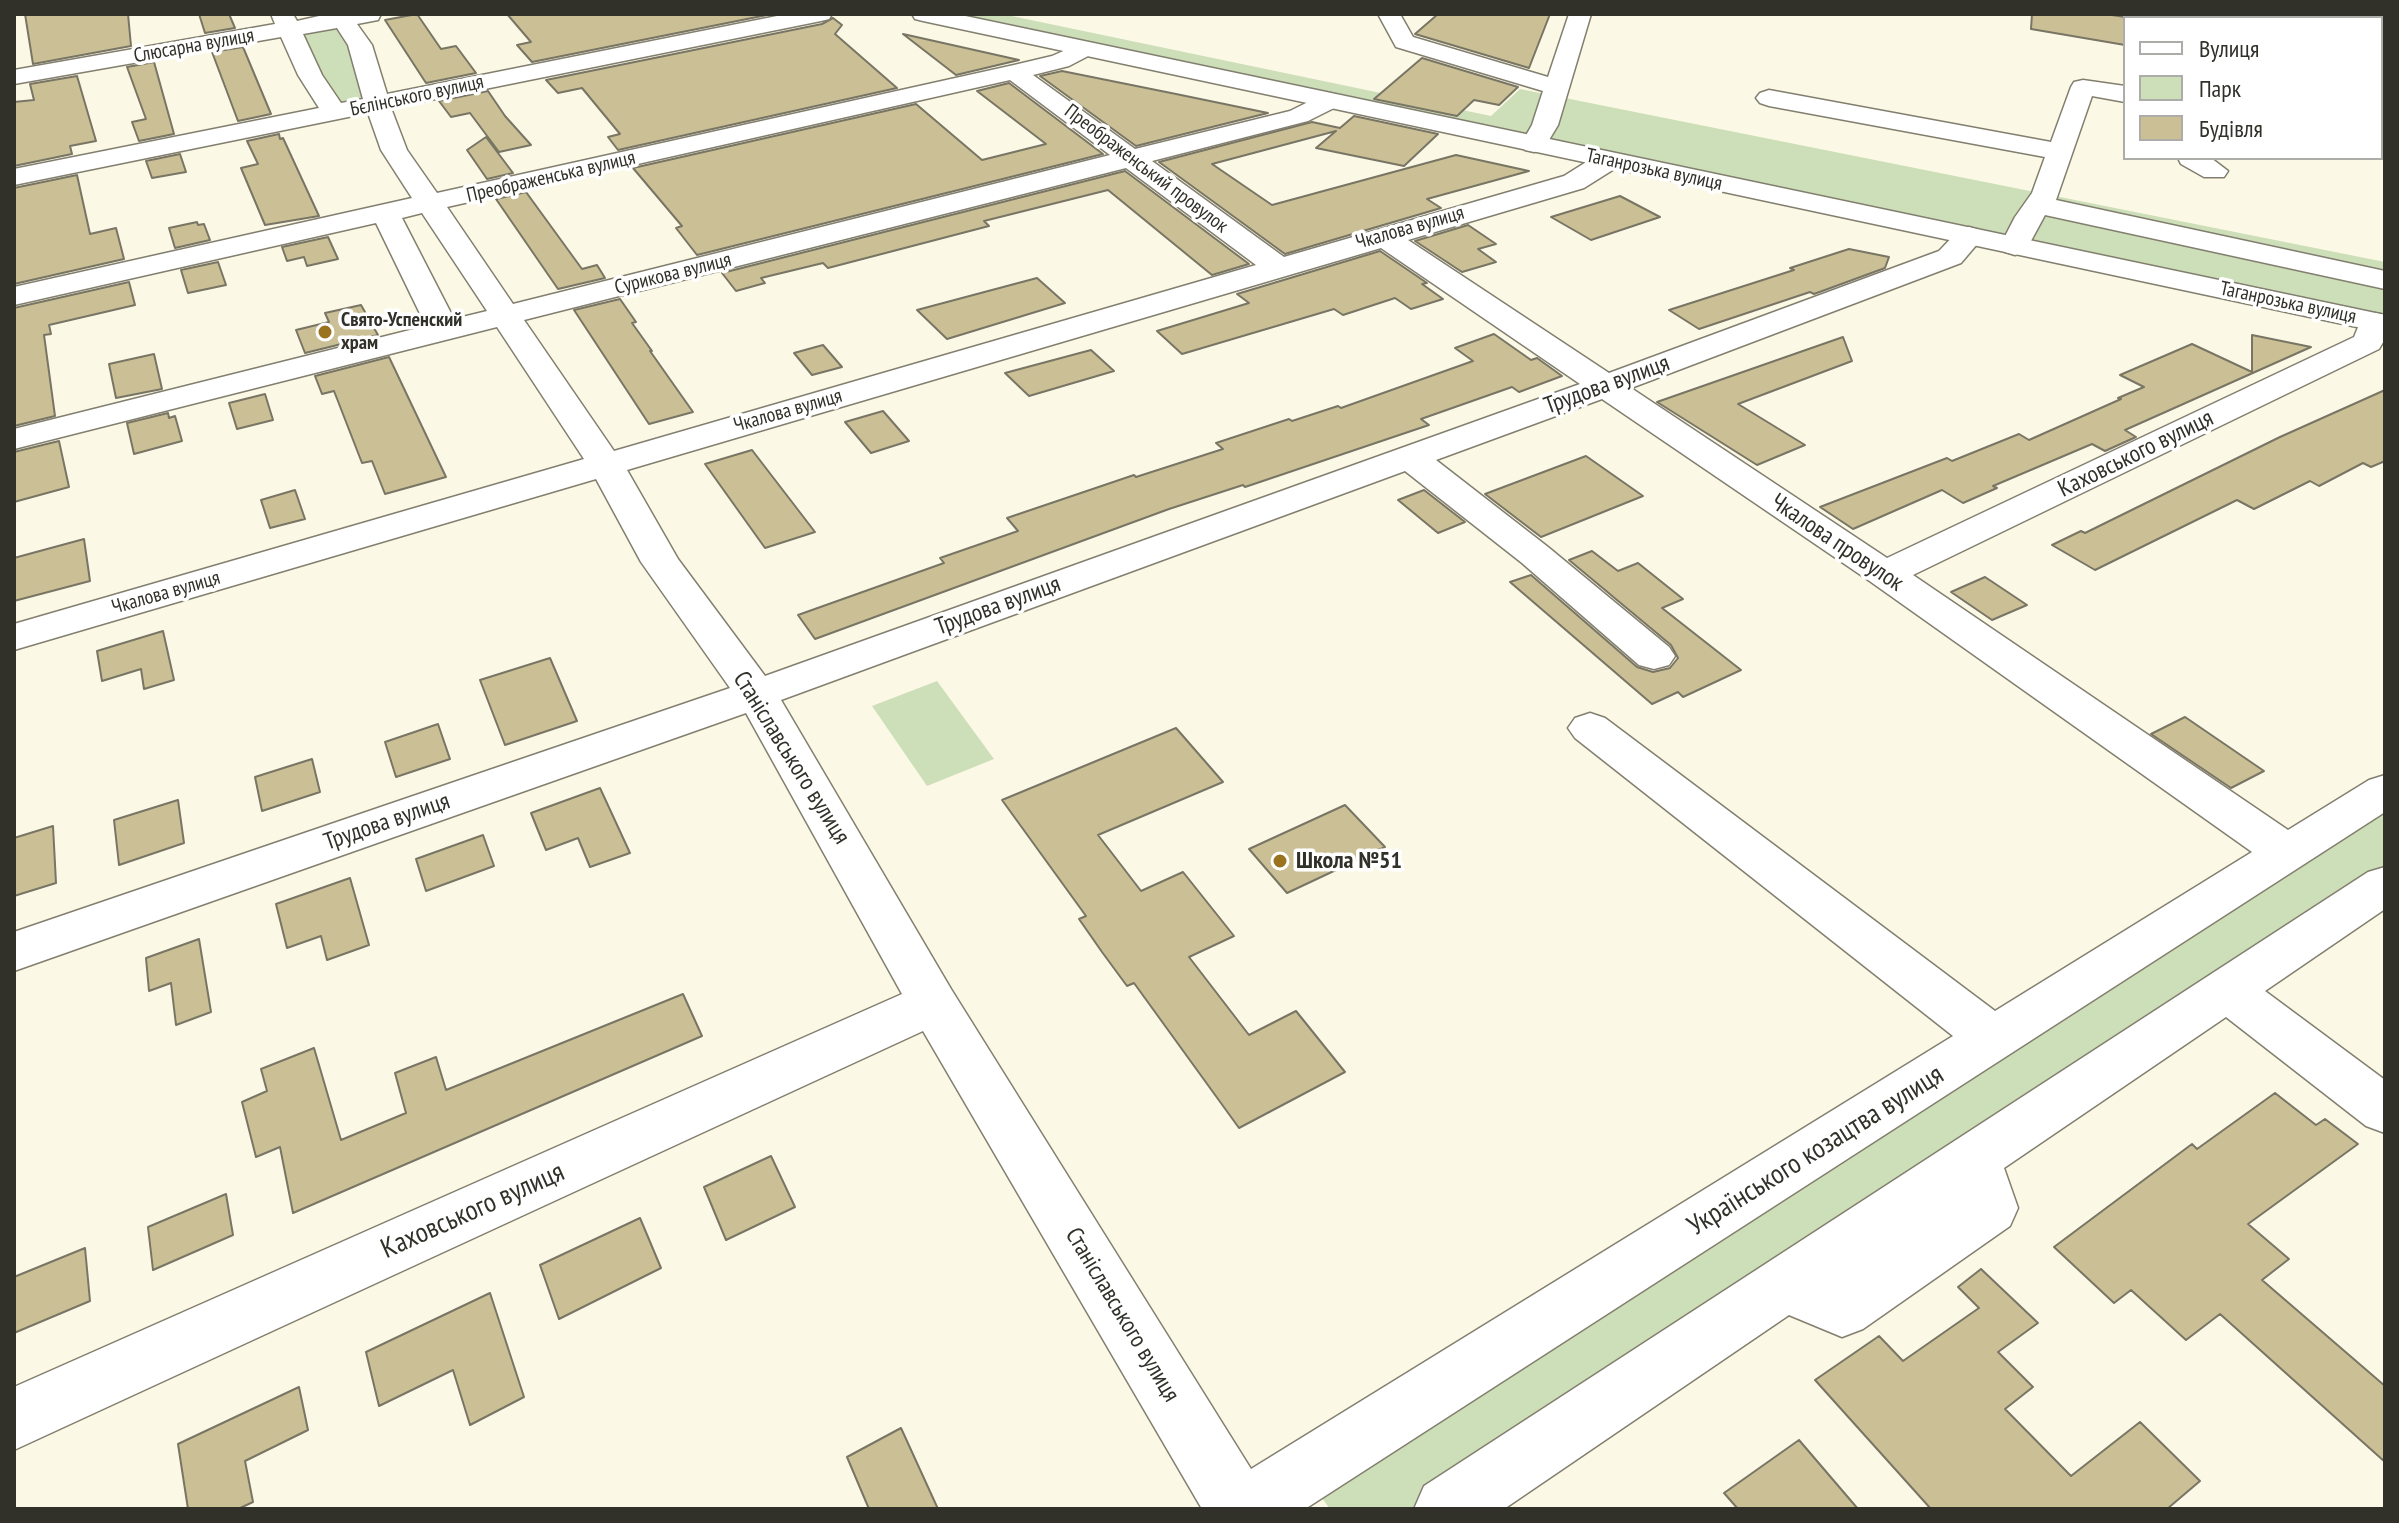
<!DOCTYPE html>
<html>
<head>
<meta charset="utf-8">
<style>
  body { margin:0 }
  #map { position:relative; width:2399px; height:1523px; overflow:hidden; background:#fcf8e6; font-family:"PT Sans Narrow",sans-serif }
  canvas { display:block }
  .frame { position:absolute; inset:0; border:16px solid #313029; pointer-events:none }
  .legend { position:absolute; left:2123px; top:16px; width:260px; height:144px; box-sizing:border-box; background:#fff; border:2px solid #adaca9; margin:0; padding:10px 14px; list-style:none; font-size:24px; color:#313029 }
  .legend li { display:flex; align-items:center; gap:16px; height:40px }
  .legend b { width:40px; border:2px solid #adaca9 }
</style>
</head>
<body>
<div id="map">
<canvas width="2399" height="1523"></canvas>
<div class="frame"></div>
<ul class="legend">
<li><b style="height:10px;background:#fff"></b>Вулиця</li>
<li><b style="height:22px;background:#cddfb8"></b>Парк</li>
<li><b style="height:22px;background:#cbc095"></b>Будівля</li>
</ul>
</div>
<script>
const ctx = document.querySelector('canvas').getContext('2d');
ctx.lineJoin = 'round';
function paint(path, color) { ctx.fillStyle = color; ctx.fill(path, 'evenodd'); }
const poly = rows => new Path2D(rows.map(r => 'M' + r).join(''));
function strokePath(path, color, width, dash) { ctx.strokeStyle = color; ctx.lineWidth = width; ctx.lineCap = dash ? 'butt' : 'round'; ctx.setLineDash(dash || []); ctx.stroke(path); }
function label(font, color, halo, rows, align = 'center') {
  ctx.font = font + ' "PT Sans Narrow",sans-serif'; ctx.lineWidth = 7; ctx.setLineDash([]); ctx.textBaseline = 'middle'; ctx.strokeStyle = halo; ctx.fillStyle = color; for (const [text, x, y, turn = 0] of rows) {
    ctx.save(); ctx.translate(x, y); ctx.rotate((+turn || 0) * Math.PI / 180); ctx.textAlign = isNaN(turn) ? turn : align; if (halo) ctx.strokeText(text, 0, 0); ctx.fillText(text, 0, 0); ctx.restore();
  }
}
paint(poly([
  [958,14,1002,14,1491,116,1520,89,2385,262,2385,314],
  [336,24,377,101,342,108,319,74,299,30],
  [937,681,994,759,927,786,872,706],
  [2385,813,2385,868,1414,1509,1330,1509,1316,1490]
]), '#cddfb8');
const building = poly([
  [25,14,128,14,131,46,33,64,25,14],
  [199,14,229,14,235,28,205,33,199,14],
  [417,14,441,49,456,46,476,73,426,83,385,20,417,14],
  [507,14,772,14,532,62,517,45,531,42,507,14],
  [1438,14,1550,14,1529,68,1415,34,1438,14],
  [2032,14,2105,14,2125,17,2125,45,2031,29,2032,14],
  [833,18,842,25,835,34,897,88,618,150,608,137,620,134,582,88,558,93,546,80,822,24,833,18],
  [903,34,1019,60,956,75,903,34],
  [243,47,271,114,238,121,212,52,243,47],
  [1422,58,1518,87,1499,105,1474,100,1457,116,1374,99,1422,58],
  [154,62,174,134,139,141,132,122,146,119,127,67,154,62],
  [1062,71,1176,94,1268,113,1136,146,1040,76,1062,71],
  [77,76,96,141,70,146,72,154,14,166,14,102,34,100,30,84,77,76],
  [1009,83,1103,154,697,255,676,228,682,226,633,168,916,104,982,160,1046,144,977,91,1009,83],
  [488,91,505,116,531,145,499,152,470,113,451,117,439,101,488,91],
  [1354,116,1438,134,1404,166,1316,148,1336,131,1212,164,1272,205,1456,155,1529,171,1427,199,1441,208,1285,254,1159,162,1312,122,1340,128,1354,116],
  [279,134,280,139,283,138,319,216,265,225,241,168,258,164,247,141,279,134],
  [486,137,513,173,487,179,467,150,486,137],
  [180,154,186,172,152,178,146,161,180,154],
  [1125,171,1249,264,1212,275,1108,190,984,221,989,226,828,268,823,263,761,278,765,283,736,291,722,273,1125,171],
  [77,175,90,234,116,228,124,259,14,284,14,188,77,175],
  [526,192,582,269,597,265,605,278,558,289,496,199,526,192],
  [1620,196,1660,217,1591,240,1551,217,1620,196],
  [197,222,198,225,204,224,210,240,175,248,169,228,197,222],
  [1468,225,1496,244,1478,249,1496,262,1462,272,1415,241,1468,225],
  [328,237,338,259,307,266,304,257,287,261,282,247,328,237],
  [1849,249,1889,257,1885,268,1814,294,1810,292,1699,329,1669,310,1794,270,1790,268,1849,249],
  [1380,251,1427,283,1422,284,1443,299,1411,309,1395,298,1343,315,1334,309,1182,354,1157,331,1249,303,1237,294,1380,251],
  [218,262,226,285,188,293,181,270,218,262],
  [1037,278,1065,303,947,339,917,310,1037,278],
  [129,282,135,305,49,325,51,334,44,335,55,416,14,426,14,308,129,282],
  [620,299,636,322,632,323,652,351,650,351,693,412,649,424,574,310,620,299],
  [361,305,378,335,305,353,296,330,329,322,325,313,361,305],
  [1494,334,1531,360,1537,358,1562,376,1519,392,1512,387,1421,419,1429,425,1245,487,1243,485,1169,509,815,639,798,615,944,563,940,558,1018,531,1007,518,1134,475,1136,477,1223,449,1216,443,1289,419,1292,421,1338,406,1341,408,1473,361,1455,348,1494,334],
  [2252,335,2311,347,2125,430,2136,437,2105,451,2092,444,1993,486,1997,488,1963,503,1942,490,1853,529,1820,507,1947,458,1952,461,2019,434,2029,440,2121,399,2118,398,2144,387,2120,375,2192,344,2252,372,2252,335],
  [1843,337,1852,361,1738,404,1805,445,1757,465,1657,402,1843,337],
  [823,345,842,367,812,375,794,353,823,345],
  [1091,350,1114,371,1029,396,1005,373,1091,350],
  [154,354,162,389,116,398,109,364,154,354],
  [389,357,446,477,385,494,372,461,362,463,334,391,322,394,315,376,389,357],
  [2385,390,2385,461,2371,467,2363,463,2319,486,2310,481,2254,509,2237,500,2095,570,2052,545,2081,531,2085,533,2280,437,2385,390],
  [265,394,273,420,237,429,229,403,265,394],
  [883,411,909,441,871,453,845,422,883,411],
  [168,413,169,418,175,416,182,441,134,454,127,423,168,413],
  [59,441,69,487,14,502,14,452,59,441],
  [752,450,815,532,765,548,705,464,752,450],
  [1586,456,1643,496,1541,537,1485,494,1586,456],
  [295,490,305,519,270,528,261,500,295,490],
  [1424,490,1465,522,1438,533,1398,500,1424,490],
  [84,539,90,581,14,601,14,558,84,539],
  [1592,551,1618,571,1638,563,1683,599,1662,608,1741,670,1683,697,1678,692,1652,704,1510,582,1531,575,1637,667,1653,672,1670,668,1678,658,1671,645,1569,560,1592,551],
  [1985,577,2027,605,1992,620,1951,592,1985,577],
  [163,631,174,680,144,689,141,669,102,681,97,651,163,631],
  [550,658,577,721,505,745,480,680,550,658],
  [2185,717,2264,771,2231,788,2151,734,2185,717],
  [438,724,450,759,396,777,385,742,438,724],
  [1176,728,1223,782,1098,835,1141,891,1183,872,1234,936,1189,957,1249,1035,1296,1011,1345,1072,1239,1128,1134,983,1127,986,1102,952,1079,919,1086,916,1002,800,1176,728],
  [312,759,320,792,262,811,255,777,312,759],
  [600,788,630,853,590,867,578,838,546,850,531,813,600,788],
  [178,800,184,843,119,865,114,820,178,800],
  [1345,805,1385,847,1287,893,1249,849,1345,805],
  [53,826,56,883,14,896,14,838,53,826],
  [483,835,494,866,426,891,416,859,483,835],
  [350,878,369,945,327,960,321,936,287,948,276,904,350,878],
  [199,939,211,1012,176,1025,171,983,149,991,146,958,199,939],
  [683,994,702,1036,293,1213,280,1147,256,1157,242,1102,267,1091,261,1069,314,1048,341,1140,406,1113,395,1073,436,1057,446,1090,683,994],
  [2275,1093,2316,1125,2325,1119,2358,1144,2248,1224,2289,1259,2262,1280,2385,1386,2385,1462,2220,1314,2186,1340,2131,1290,2114,1303,2054,1247,2192,1144,2197,1149,2275,1093],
  [771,1156,795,1207,726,1240,704,1187,771,1156],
  [226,1194,233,1235,153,1270,148,1227,226,1194],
  [640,1218,661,1268,559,1319,540,1265,640,1218],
  [85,1248,90,1301,14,1333,14,1277,85,1248],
  [1981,1269,2038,1323,1998,1352,2033,1387,2005,1409,2071,1476,2140,1422,2200,1481,2167,1509,1931,1509,1815,1380,1879,1336,1903,1361,1979,1308,1958,1287,1981,1269],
  [490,1293,524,1397,470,1425,453,1370,379,1406,366,1352,490,1293],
  [299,1387,308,1430,245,1461,253,1502,238,1509,188,1509,178,1444,299,1387],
  [901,1428,938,1509,869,1509,847,1457,901,1428],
  [1799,1440,1858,1509,1738,1509,1724,1493,1799,1440]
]);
paint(building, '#cbc095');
strokePath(building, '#797565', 2);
const minor = poly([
  [271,14,293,14,297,21,328,14,381,14,378,20,357,24,372,45,387,94,787,14,832,14,829,19,821,21,391,108,407,150,437,193,1014,65,1052,56,1084,42,1092,44,1096,49,1092,54,1069,66,1033,75,1135,149,1290,111,1320,96,1338,96,1342,101,1338,106,1308,121,1152,161,1284,257,1564,176,1599,154,1619,154,1622,160,1619,166,1584,188,1408,240,1609,373,1939,251,1959,230,1969,227,1979,230,1984,236,1961,263,1631,388,1887,558,2354,337,2363,315,2374,313,2385,315,2385,339,2379,349,1913,575,2288,830,2369,780,2385,775,2385,812,1305,1509,1202,1509,923,1031,14,1450,14,1387,902,994,746,713,14,971,14,932,730,688,641,562,596,479,14,650,14,624,584,459,497,327,14,449,14,429,426,326,376,223,14,305,14,287,412,198,381,150,368,113,14,185,14,169,319,108,298,75,281,37,14,84,14,70,275,24,271,14],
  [337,28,348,45,363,99,341,103,322,75,303,34,337,28],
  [1010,80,1110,155,513,304,447,207,1010,80],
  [1126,168,1256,265,614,451,524,320,1126,168],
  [422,213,487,311,454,319,402,218,422,213],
  [1381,248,1580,384,765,676,678,559,627,470,1381,248],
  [1602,399,1871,582,2252,852,1995,1011,1605,718,1590,713,1575,718,1568,728,1575,738,1953,1036,1251,1469,951,989,781,700,1405,471,1522,563,1639,665,1654,669,1669,665,1675,656,1669,647,1548,547,1436,460,1602,399],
  [1378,14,1400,14,1413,37,1548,77,1569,14,1591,14,1558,125,1543,150,1534,152,1525,150,1521,144,1532,125,1543,91,1396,47,1378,14],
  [2381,50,2385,51,2385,65,2381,64,2381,50],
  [2083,80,2125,86,2125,102,2092,96,2056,200,2385,271,2385,289,2045,215,2025,252,2015,255,2005,252,2000,246,2015,217,2032,193,2045,157,1769,106,1760,103,1756,98,1760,93,1769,90,2051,142,2071,87,2074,82,2083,80],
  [2385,126,2385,143,2381,144,2381,127,2385,126],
  [2178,158,2211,158,2228,171,2224,177,2204,177,2181,164,2178,158],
  [2385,867,2385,909,2265,991,2385,1080,2385,1133,2366,1126,2226,1017,2004,1168,2018,1208,2010,1226,1863,1329,1842,1337,1789,1315,1504,1509,1414,1509,1424,1486,2368,872,2385,867]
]);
const highway = poly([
  [912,14,956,14,2385,315,2385,333,923,21,915,19,912,14]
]);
strokePath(minor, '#837f6f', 3);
strokePath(highway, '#837f6f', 3);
paint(minor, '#fff');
paint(highway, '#fff');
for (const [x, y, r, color] of [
  [325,332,8,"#99731e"],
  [1280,861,8,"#99731e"]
]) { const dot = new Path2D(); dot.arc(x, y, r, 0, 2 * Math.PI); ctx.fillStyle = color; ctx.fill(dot); strokePath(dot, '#fff', 3); }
label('20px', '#313029', '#fff', [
  ["Слюсарна вулиця",194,46,-10],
  ["Бєлінського вулиця",417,96,-12],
  ["Преображенський провулок",1146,169,37],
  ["Таганрозька вулиця",1654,170,12],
  ["Преображенська вулиця",551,177,-13],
  ["Чкалова вулиця",1410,228,-16],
  ["Сурикова вулиця",673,274,-14],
  ["Таганрозька вулиця",2288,303,12],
  ["Чкалова вулиця",788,411,-16],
  ["Чкалова вулиця",166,593,-16]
]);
label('bold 20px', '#313029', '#fff', [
  ["Свято-Успенский",341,320],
  ["храм",341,343]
], 'left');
label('24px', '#313029', '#fff', [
  ["Трудова вулиця",1607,385,-20],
  ["Каховського вулиця",2136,454,-26],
  ["Чкалова провулок",1837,543,34],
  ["Трудова вулиця",998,606,-20],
  ["Станіславського вулиця",791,758,58],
  ["Трудова вулиця",387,822,-19],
  ["Станіславського вулиця",1122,1315,59]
]);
label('bold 24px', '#313029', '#fff', [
  ["Школа №51",1296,861]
], 'left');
label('28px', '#313029', '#fff', [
  ["Українського козацтва вулиця",1816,1151,-32],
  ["Каховського вулиця",473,1211,-24]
]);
</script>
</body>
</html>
